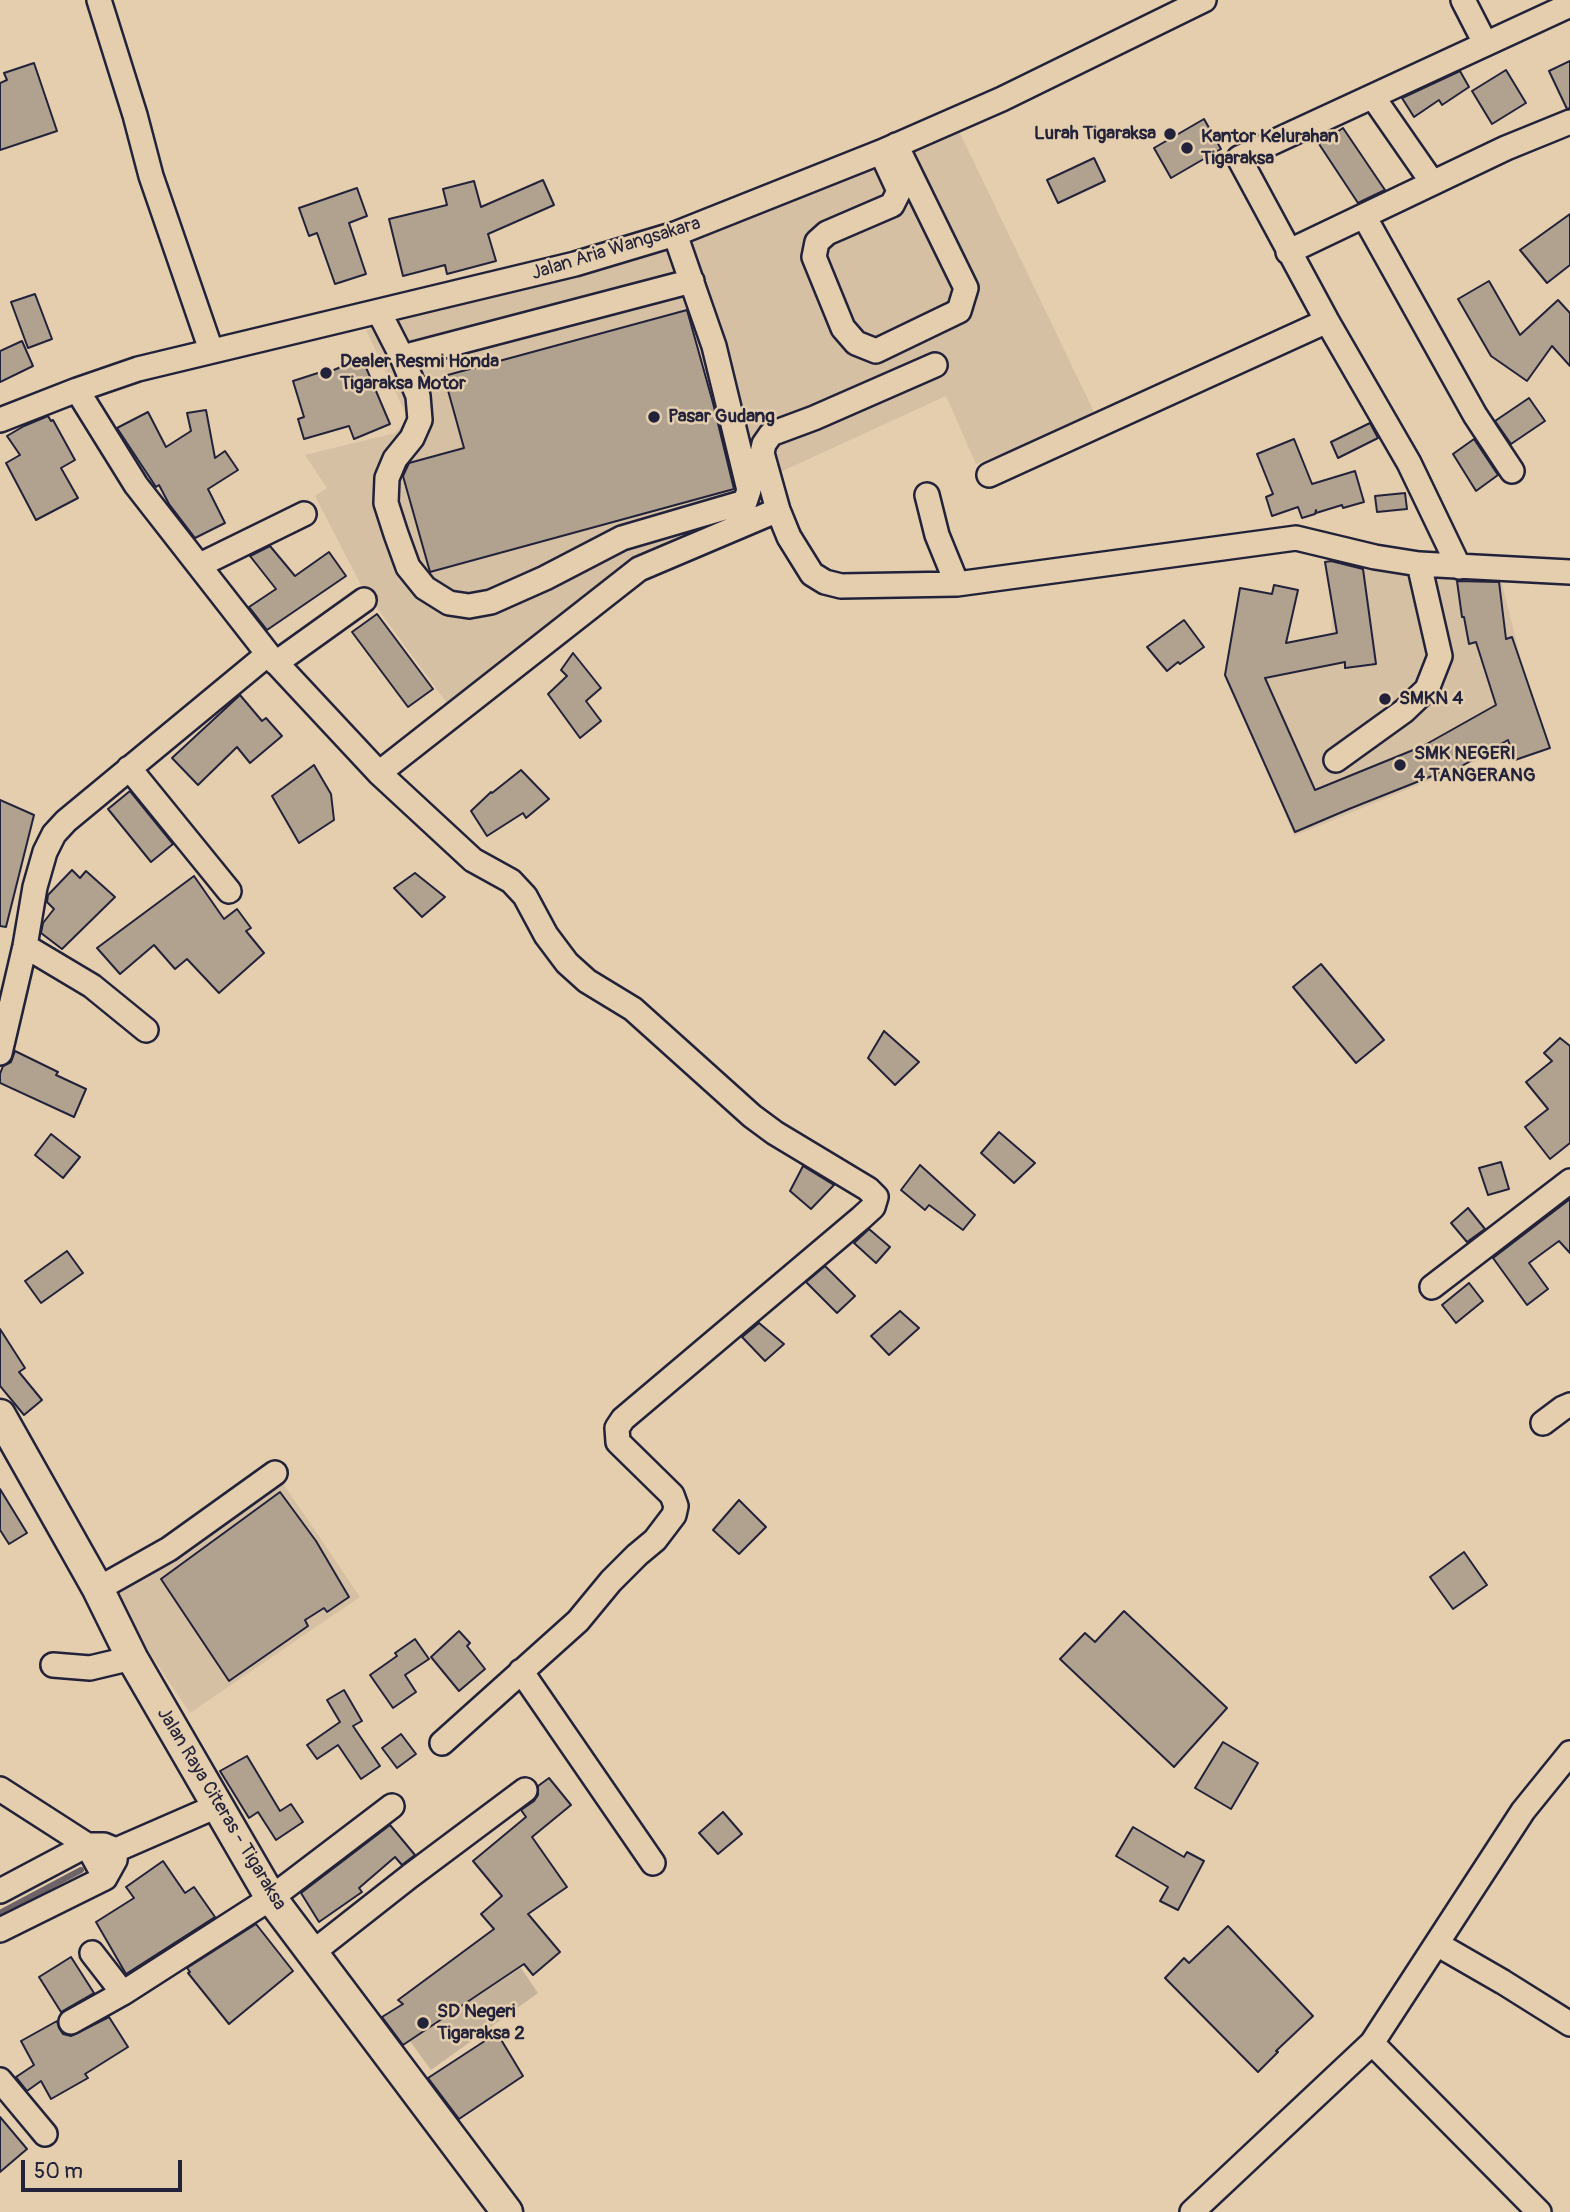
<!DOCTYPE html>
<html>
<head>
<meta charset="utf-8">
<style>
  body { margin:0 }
  #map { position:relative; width:1570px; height:2212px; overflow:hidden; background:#e4cead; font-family:Pangolin,sans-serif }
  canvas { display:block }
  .scale { position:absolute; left:21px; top:2160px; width:161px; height:32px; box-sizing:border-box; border:4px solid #22223b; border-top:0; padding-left:9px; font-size:21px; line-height:24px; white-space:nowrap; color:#22223b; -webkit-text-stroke:5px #e4cead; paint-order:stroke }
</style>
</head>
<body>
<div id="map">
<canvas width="1570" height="2212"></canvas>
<div class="scale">50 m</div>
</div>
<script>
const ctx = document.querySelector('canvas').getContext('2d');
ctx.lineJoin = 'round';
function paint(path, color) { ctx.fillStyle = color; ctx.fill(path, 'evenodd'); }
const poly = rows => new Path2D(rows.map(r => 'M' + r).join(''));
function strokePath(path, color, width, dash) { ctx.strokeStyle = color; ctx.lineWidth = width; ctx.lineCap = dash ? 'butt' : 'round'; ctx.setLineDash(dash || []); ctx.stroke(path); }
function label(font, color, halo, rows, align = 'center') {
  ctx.font = font + ' Pangolin,sans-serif'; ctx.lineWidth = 5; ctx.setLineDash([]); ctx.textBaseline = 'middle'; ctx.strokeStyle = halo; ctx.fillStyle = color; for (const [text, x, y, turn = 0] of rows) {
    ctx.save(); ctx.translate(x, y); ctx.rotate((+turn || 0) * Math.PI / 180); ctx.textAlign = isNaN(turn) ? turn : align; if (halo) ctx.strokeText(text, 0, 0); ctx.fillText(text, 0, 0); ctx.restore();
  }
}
paint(poly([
  [959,131,1096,416,976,464,946,396,776,474,785,494,632,561,447,703,363,589,315,496,327,488,305,455,395,433,408,419,366,330,674,243],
  [1336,565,1499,572,1540,735,1294,836,1225,664,1331,633],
  [282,1482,360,1597,190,1713,113,1598]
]), '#d5c0a4');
paint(poly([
  [521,1968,538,1993,431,2070,410,2041]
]), '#c5b29a');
strokePath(poly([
  [0,1913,81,1870]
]), '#6e6467', 6);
const building = poly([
  [1570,61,1570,108,1567,109,1549,71,1570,61],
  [34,63,57,131,0,150,0,83,7,80,4,73,34,63],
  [1506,70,1526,103,1492,124,1472,91,1506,70],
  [1460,71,1469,87,1442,105,1439,100,1414,117,1402,98,1460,71],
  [1204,119,1221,149,1171,178,1154,148,1204,119],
  [1343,128,1385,190,1358,203,1319,144,1343,128],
  [1094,158,1105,181,1058,203,1047,180,1094,158],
  [543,180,554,205,488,234,496,261,447,274,445,265,403,276,389,219,447,205,443,189,474,181,481,207,543,180],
  [357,188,367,216,349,223,366,274,335,284,317,233,309,236,299,208,357,188],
  [1570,214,1570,265,1547,283,1520,250,1570,214],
  [1489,281,1520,335,1558,300,1570,313,1570,366,1552,346,1527,381,1491,356,1458,299,1489,281],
  [35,294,52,339,28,348,11,302,35,294],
  [687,310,713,403,734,489,430,572,403,476,409,463,464,448,444,376,687,310],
  [22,341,33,366,0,382,0,351,22,341],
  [362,358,390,424,354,439,349,426,304,439,298,419,304,417,293,381,321,372,322,375,362,358],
  [1529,398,1545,421,1511,444,1495,421,1529,398],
  [206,410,215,458,225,451,238,470,208,489,225,523,195,538,169,504,159,485,156,487,117,428,148,412,166,447,191,431,187,413,206,410],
  [48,416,51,421,53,420,75,460,61,468,78,498,36,520,6,463,20,455,7,436,24,426,48,416],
  [1370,423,1378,438,1338,458,1331,442,1370,423],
  [1294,439,1312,484,1355,471,1364,502,1343,508,1342,505,1316,513,1316,510,1315,514,1302,518,1298,507,1272,516,1266,497,1273,494,1257,454,1294,439],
  [1474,439,1498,475,1476,491,1453,454,1474,439],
  [1405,493,1407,509,1377,512,1375,496,1405,493],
  [270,546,295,576,329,552,346,576,267,630,249,607,276,589,250,556,270,546],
  [1331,561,1363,569,1376,664,1345,668,1345,662,1265,678,1315,790,1423,746,1496,705,1476,642,1469,644,1464,617,1462,617,1457,581,1499,582,1506,639,1512,637,1550,748,1515,760,1508,740,1444,776,1442,772,1349,809,1295,832,1225,675,1240,588,1272,594,1274,585,1298,590,1286,643,1337,633,1325,562,1331,561],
  [377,614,433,689,408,707,352,632,377,614],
  [1184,620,1204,647,1180,664,1178,662,1167,671,1147,647,1184,620],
  [573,653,601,688,586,701,601,721,580,738,548,694,567,676,561,670,573,653],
  [240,695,262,721,266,718,282,736,250,763,237,747,198,785,172,758,240,695],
  [314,765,331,794,334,820,299,843,272,796,314,765],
  [521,770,549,799,526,818,523,813,487,836,471,811,491,792,492,793,521,770],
  [130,791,173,844,151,862,108,809,130,791],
  [0,800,34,815,6,927,0,926,0,800],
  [72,870,80,878,86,871,115,897,62,949,41,933,43,923,54,909,47,902,48,895,72,870],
  [415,873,445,897,422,917,394,888,415,873],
  [194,876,224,919,237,909,251,928,246,931,264,953,219,993,187,959,175,969,154,945,120,974,97,948,194,876],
  [1321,964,1384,1040,1356,1063,1293,987,1321,964],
  [884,1031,919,1062,895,1085,868,1058,884,1031],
  [1560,1038,1570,1046,1570,1143,1550,1159,1525,1127,1548,1109,1526,1082,1552,1061,1544,1053,1560,1038],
  [15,1051,58,1072,56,1075,86,1089,74,1117,0,1083,0,1074,3,1066,11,1062,15,1051],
  [999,1132,1035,1163,1014,1183,981,1153,999,1132],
  [51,1134,80,1157,63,1178,35,1155,51,1134],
  [1501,1162,1509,1189,1488,1195,1479,1168,1501,1162],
  [920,1165,975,1215,963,1230,929,1205,925,1210,901,1190,920,1165],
  [803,1166,834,1185,811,1209,790,1191,803,1166],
  [1570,1199,1570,1253,1559,1241,1529,1263,1548,1289,1527,1305,1493,1258,1570,1199],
  [1468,1208,1485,1229,1467,1242,1451,1223,1468,1208],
  [869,1229,890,1247,876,1263,854,1243,869,1229],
  [67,1251,83,1273,41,1303,25,1281,67,1251],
  [825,1266,855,1296,837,1313,806,1282,825,1266],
  [1469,1283,1483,1301,1456,1323,1442,1305,1469,1283],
  [900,1311,919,1328,889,1355,871,1336,900,1311],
  [759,1323,784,1344,765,1361,742,1337,759,1323],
  [0,1329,25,1368,19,1372,42,1400,24,1415,0,1386,0,1329],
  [0,1489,27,1533,9,1544,0,1530,0,1489],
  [280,1492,316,1541,349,1597,327,1612,324,1608,305,1620,308,1626,229,1681,161,1579,280,1492],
  [739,1500,766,1527,739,1554,713,1530,739,1500],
  [1464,1552,1487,1585,1453,1609,1430,1577,1464,1552],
  [1124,1611,1227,1708,1174,1767,1060,1659,1085,1633,1095,1642,1124,1611],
  [459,1631,470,1643,467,1646,485,1669,459,1691,431,1657,459,1631],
  [415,1639,429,1659,405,1675,416,1692,393,1708,370,1675,397,1656,395,1653,415,1639],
  [344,1690,362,1721,353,1726,380,1766,361,1779,338,1745,317,1759,307,1745,340,1722,327,1700,344,1690],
  [401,1734,416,1754,397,1768,382,1748,401,1734],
  [1223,1742,1258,1763,1231,1809,1195,1788,1223,1742],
  [247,1756,280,1811,291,1804,303,1822,276,1840,258,1812,249,1818,220,1771,247,1756],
  [549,1778,571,1805,532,1837,567,1887,528,1914,560,1952,533,1975,524,1964,403,2045,382,2017,403,2004,398,2000,494,1929,481,1914,502,1896,473,1861,526,1817,521,1810,534,1801,538,1795,538,1786,549,1778],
  [723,1812,742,1834,718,1854,699,1833,723,1812],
  [390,1825,415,1855,402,1865,395,1857,359,1888,362,1892,319,1922,301,1893,390,1825],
  [1133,1827,1184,1857,1187,1852,1204,1861,1178,1910,1160,1901,1168,1887,1116,1856,1133,1827],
  [163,1861,185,1893,194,1887,215,1917,126,1974,96,1922,134,1898,126,1887,163,1861],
  [256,1924,293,1971,229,2024,188,1973,190,1972,187,1968,256,1924],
  [1228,1926,1313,2016,1276,2051,1278,2052,1258,2072,1165,1978,1184,1958,1189,1963,1228,1926],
  [71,1957,94,1993,61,2012,39,1977,71,1957],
  [109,2017,128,2047,85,2074,88,2078,51,2099,41,2081,27,2091,16,2077,34,2065,21,2041,57,2021,59,2028,63,2034,71,2036,109,2017],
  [497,2033,523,2076,459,2119,428,2078,497,2033],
  [0,2117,27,2149,0,2172,0,2117]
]);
paint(building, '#b1a18f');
strokePath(building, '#22223b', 2);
const minor = poly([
  [99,0,135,115,151,176,211,350],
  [1463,0,1485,43],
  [1373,97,1432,182],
  [881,152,899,191,892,205,827,233,817,242,814,257,843,328,856,343,876,351,959,311,966,288,896,145],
  [1364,216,1475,415,1512,471],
  [1288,252,1506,148,1570,122],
  [379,312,402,357,418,396,420,420,412,438,395,459,387,478,386,503,396,534,408,567,425,588,449,603,469,606,491,602,545,578,622,538,745,502,749,490,714,346,675,234],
  [402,357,692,281],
  [77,390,136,485,268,654,379,773,639,569,778,510,789,537,812,574,825,582,841,586,957,584,1296,538,1375,557,1419,564,1570,572],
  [0,420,77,390,138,369,575,264,675,234,881,152,1002,99,1204,0],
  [989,475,1327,321],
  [927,495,937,535,957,584],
  [778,510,762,453,764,444,771,434,814,418,935,365],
  [200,565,304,514],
  [1459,567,1409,463,1327,321,1239,158,1570,5],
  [276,663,364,600],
  [1336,760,1404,711,1427,689,1440,656,1419,564],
  [129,768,229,891],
  [379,773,473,860,511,881,525,896,546,935,567,963,587,981,633,1009,752,1116,775,1133,868,1189,876,1197,873,1207,861,1218,623,1419,617,1428,618,1442,672,1495,676,1506,674,1515,655,1540,637,1555,611,1581,578,1621,442,1743],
  [25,946,92,986,146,1030],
  [0,1053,25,946,35,887,45,852,54,834,66,821,268,654],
  [1432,1287,1570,1181],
  [1543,1423,1563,1408,1570,1405],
  [98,1589,169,1549,275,1473],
  [53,1665,90,1668,132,1658],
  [521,1671,653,1863],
  [0,1789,87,1845,105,1878],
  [0,1891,87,1845,104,1845,116,1850,217,1806],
  [0,1930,105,1878,115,1860,116,1850],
  [1437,1944,1503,1982,1570,2024],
  [92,1953,123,1993],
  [312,1953,410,1876,525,1790],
  [71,2022,123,1993,271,1898,392,1806],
  [1372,2043,1539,2212],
  [0,2080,45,2134],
  [1192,2212,1372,2043,1523,1811,1570,1753]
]);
const major = poly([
  [0,1415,98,1589,132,1658,271,1898,507,2212]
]);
strokePath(minor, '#22223b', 28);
strokePath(major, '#22223b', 35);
strokePath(minor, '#e4cead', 23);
strokePath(major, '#e4cead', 30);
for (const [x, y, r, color] of [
  [1170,134,7,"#22223b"],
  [1187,148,7,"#22223b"],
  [326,373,7,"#22223b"],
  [654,417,7,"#22223b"],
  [1385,699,7,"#22223b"],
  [1400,765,7,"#22223b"],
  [423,2023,7,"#22223b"]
]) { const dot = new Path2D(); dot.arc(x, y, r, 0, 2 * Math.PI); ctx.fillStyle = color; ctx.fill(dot); strokePath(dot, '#e4cead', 2.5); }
label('bold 19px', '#22223b', '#e4cead', [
  ["Lurah Tigaraksa",1156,134,"right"],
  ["Kantor Kelurahan",1201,137],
  ["Tigaraksa",1201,159],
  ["Dealer Resmi Honda",340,362],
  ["Tigaraksa Motor",340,384],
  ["Pasar Gudang",668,417],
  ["SMKN 4",1399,699],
  ["SMK NEGERI",1414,754],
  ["4 TANGERANG",1414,776],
  ["SD Negeri",437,2012],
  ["Tigaraksa 2",437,2034]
], 'left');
label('19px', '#22223b', '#e4cead', [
  ["Jalan Aria Wangsakara",616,249,-17],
  ["Jalan Raya Citeras - Tigaraksa",221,1809,59]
]);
</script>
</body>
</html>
